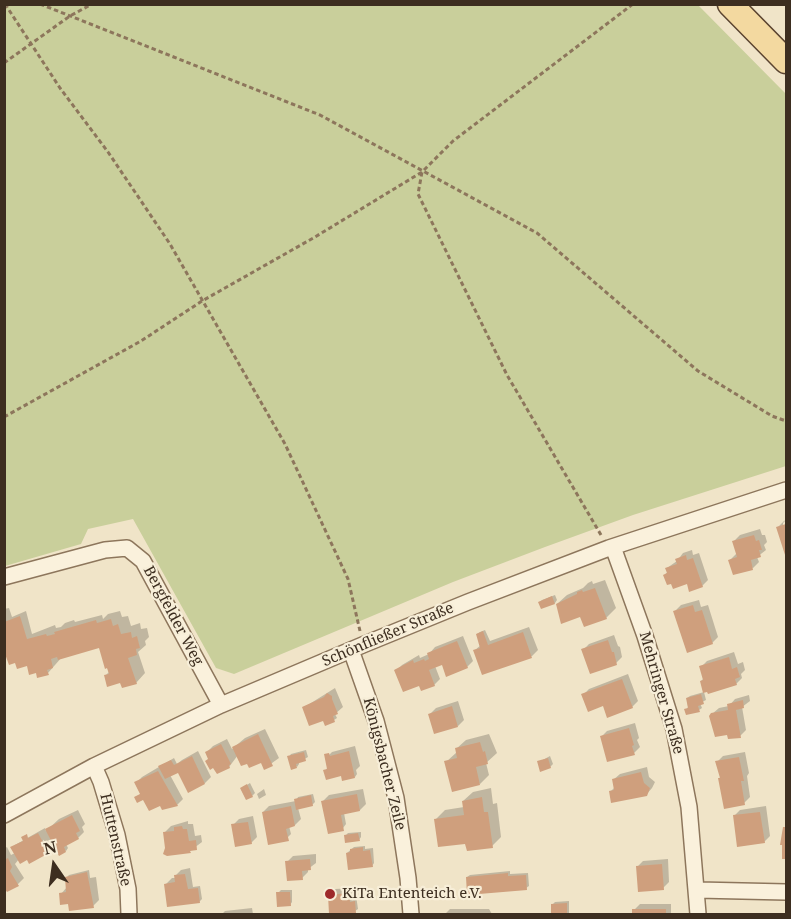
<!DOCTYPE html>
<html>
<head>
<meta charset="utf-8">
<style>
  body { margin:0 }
  #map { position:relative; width:791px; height:919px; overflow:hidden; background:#f0e4c8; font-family:"Noto Serif",serif }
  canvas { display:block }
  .frame { position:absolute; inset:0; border:6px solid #3d2e20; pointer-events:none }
  .north { position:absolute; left:24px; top:835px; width:60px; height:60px; -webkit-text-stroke:4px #f7eed8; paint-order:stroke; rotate:347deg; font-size:16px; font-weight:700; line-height:24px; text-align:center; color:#3d2e20 }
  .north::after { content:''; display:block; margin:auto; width:21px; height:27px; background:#3d2e20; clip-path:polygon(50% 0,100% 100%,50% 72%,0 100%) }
</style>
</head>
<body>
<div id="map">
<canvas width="791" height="919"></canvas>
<div class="frame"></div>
<div class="north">N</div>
</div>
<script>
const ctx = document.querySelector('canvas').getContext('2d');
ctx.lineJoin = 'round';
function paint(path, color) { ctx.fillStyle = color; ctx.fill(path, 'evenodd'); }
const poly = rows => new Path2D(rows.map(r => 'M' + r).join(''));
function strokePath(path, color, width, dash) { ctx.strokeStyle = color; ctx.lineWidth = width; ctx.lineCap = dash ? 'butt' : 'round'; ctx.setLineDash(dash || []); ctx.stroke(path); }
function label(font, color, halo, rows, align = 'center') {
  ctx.font = font + ' "Noto Serif",serif'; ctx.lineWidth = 4.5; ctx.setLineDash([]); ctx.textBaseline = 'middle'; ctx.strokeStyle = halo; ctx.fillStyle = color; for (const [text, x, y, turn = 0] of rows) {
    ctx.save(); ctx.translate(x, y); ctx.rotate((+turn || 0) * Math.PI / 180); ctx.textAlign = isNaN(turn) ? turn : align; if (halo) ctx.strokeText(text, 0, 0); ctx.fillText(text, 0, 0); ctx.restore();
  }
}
paint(poly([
  [5,4,698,5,786,94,786,466,633,515,545,547,453,582,234,674,216,668,133,519,88,529,81,544,5,566]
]), '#c9cf9b');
paint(poly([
  [786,520,783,523,783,526,786,525,786,556,778,527,784,521],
  [760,529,762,535,765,535,767,542,764,545,766,550,757,557,759,562,753,568,730,560,737,553,734,541,740,535],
  [692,550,693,555,699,553,708,580,702,586,688,582,672,582,665,575,668,571,667,568,677,561,683,553],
  [605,580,616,608,606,618,557,604,567,595,583,588,588,583,592,581,593,584],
  [555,595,557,600,555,603,542,607,540,602,542,600],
  [699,600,701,607,708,605,718,637,712,643,675,611,681,605],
  [9,608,12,617,26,611,32,634,55,625,56,628,61,627,65,623,74,620,75,622,102,615,103,619,108,614,120,611,122,617,128,616,131,626,140,623,141,629,147,628,149,637,145,641,146,645,138,652,145,673,136,683,121,681,105,676,109,672,99,645,62,657,48,673,37,671,4,645,4,609],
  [529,627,538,650,532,656,483,673,475,650,481,645,477,634,480,632,485,630,490,641],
  [614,635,618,646,620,647,622,657,616,663,583,650,589,644],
  [463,636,473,661,467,667,443,663,435,666,440,679,434,685,420,684,396,671,402,665,419,655,420,658,429,654,435,647],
  [734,652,738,664,743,662,745,670,741,674,742,678,736,684,701,681,704,678,701,667,707,661],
  [628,674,638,701,632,707,604,704,583,695,589,689],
  [335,688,343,707,335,714,337,718,334,720,324,719,303,708],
  [704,692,706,700,700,703,702,708,699,710,686,710,688,707,687,698,690,696],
  [749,695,750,701,742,707,746,730,740,736,712,714,719,708,729,706,735,699],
  [458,701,464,720,458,726,430,714,436,708],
  [635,723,639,738,637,740,640,747,634,753,601,737,607,731],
  [265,729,279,758,265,768,261,761,238,755,229,767,210,758,207,752,213,746,227,739,232,749,245,738],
  [489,734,497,753,486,763,489,775,480,784,446,762,457,752,456,749,466,740],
  [355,746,360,766,356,770,357,774,355,777,325,771,328,767,326,758,332,752],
  [306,750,308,757,299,762,299,764,297,767,289,757,291,754],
  [198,751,211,777,205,783,188,791,178,771,170,775,183,799,177,805,161,804,141,793,136,783,142,777,174,758,177,764,182,760],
  [745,752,749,773,747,776,750,797,744,803,719,778,721,777,717,762,723,756],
  [550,756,553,764,550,767,539,762],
  [647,767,649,777,655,782,652,788,646,795,610,792,615,787,613,780,620,774],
  [250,783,255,793,252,796,242,788],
  [491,788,493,804,497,803,501,837,492,846,467,842,436,819,445,810,464,807,463,801,473,792],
  [264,789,266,795,259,799,257,794],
  [363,789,366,804,360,810,344,813,346,824,343,828,323,801,329,795],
  [313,794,315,802,312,805,298,808,301,819,295,825,289,826,291,834,287,838,263,812,269,806,296,801,298,797],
  [766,806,770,836,764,842,734,816,740,810],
  [78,810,85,824,82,827,84,832,78,838,66,844,68,848,66,851,55,845,48,852,19,859,15,864,24,878,18,884,4,883,4,849,7,847,11,855,15,853,15,845,45,828,46,831,59,819],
  [253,816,257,837,251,843,233,825,239,819],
  [188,821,188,824,193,824,195,836,201,835,202,842,190,851,165,832,171,826],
  [361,832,361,837,359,840,345,836,348,833],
  [365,846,365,849,373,848,374,863,372,866,347,853,354,847],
  [316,854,316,863,308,869,308,872,302,878,287,862,293,856],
  [668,859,669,882,663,888,637,867,643,861],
  [190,868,193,887,200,886,202,899,199,902,166,884,172,878,176,878,175,876,181,870],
  [89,870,90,878,96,877,99,900,93,906,69,902,61,894,67,887,66,878,69,875],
  [510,871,510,874,528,873,529,886,526,888,467,877,470,875],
  [355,888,358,909,355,911,329,895,335,889],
  [281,890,292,890,292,902,290,905,278,893],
  [569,901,569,913,607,914,553,914,553,904,555,902],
  [640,904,671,904,671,914,634,914,634,910],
  [252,908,253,914,222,914,225,911],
  [450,909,489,909,492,914,445,914]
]), '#0003');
paint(poly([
  [786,524,786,558,776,527],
  [754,535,756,541,759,540,762,550,759,550,761,557,751,560,753,570,733,575,728,560,737,557,732,541],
  [686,555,687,560,693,558,703,587,689,592,687,584,673,589,671,584,667,585,663,575,667,573,665,568,677,564,675,559],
  [595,588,607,619,584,627,580,617,561,624,556,604,577,594,577,592,582,590,583,592],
  [552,596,555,604,541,609,538,602],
  [693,605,695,612,702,610,713,644,687,653,673,611],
  [20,616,27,639,46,634,47,636,55,634,54,632,96,620,97,623,111,619,113,626,118,624,121,634,131,632,132,638,137,636,140,648,136,649,137,655,128,658,137,684,122,688,120,683,107,687,104,675,109,674,107,668,105,669,99,648,58,660,57,657,51,659,53,668,47,670,49,675,37,678,36,673,29,675,27,666,17,669,15,663,9,665,4,651,4,622],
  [483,631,488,645,523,632,532,658,482,675,473,650,480,648,476,634],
  [608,640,612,652,614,652,617,665,590,674,581,649],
  [457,641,468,668,446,677,442,665,429,670,435,686,421,691,419,686,403,692,394,670,413,660,414,663,424,659,425,661,429,659,427,653],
  [729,657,732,669,737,667,740,677,735,679,737,685,708,694,707,692,703,693,700,681,703,680,699,666],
  [622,679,633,708,607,718,603,706,588,712,581,694],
  [327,693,332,696,332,699,338,714,333,716,335,722,325,726,323,721,309,726,302,707,324,697],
  [701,694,704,704,698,706,700,712,686,715,684,709,688,708,686,698],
  [743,700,744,708,736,710,741,738,728,739,727,735,715,737,709,716,711,713,728,710,727,704],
  [452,706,458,727,434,734,428,714],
  [629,728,634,745,632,746,635,755,607,762,600,736],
  [258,734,273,766,264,770,261,763,249,768,247,764,241,766,232,747],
  [480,742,483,752,485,751,488,764,476,767,480,785,452,792,444,761,457,758,455,748],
  [221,744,231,764,229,765,230,768,217,774,213,768,210,770,205,761,208,759,205,752],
  [349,751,355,778,342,781,341,776,326,780,323,770,327,769,324,754,329,753,330,756],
  [304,752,306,761,296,764,297,768,291,770,287,756],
  [192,756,205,784,188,793,178,773,165,779,158,766,171,760,174,765],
  [739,757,744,781,741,781,745,805,724,809,718,778,720,778,715,761],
  [548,758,551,768,540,772,537,761],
  [158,771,178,806,162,810,160,806,149,811,143,800,137,803,134,797,140,794,134,782],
  [641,772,644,783,650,788,647,796,611,803,609,791,614,790,612,779],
  [247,784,253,797,246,800,240,788],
  [357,794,360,811,341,815,344,831,328,834,321,801],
  [311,795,313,806,296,810,294,799],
  [482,797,484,812,488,812,493,848,467,851,465,844,438,847,434,819,464,815,462,801],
  [291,806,295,826,286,829,289,841,268,845,262,812],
  [760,812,765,843,737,847,733,815],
  [72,815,80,831,76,833,79,839,64,847,66,852,59,856,45,829],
  [248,822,252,844,235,847,231,824],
  [182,826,183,829,187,829,189,841,196,840,197,850,190,851,191,853,167,856,163,854,165,848,163,832,174,831,174,827],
  [783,827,786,827,786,859,782,859,782,845,780,845],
  [38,833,49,853,29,864,27,860,20,864,10,847,23,841,21,837,27,834,28,838],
  [358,833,360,841,345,843,344,835],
  [363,847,363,851,370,850,373,867,348,870,346,853,350,852,350,849],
  [8,858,12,867,10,871,19,886,7,892,4,888,4,860],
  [310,859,311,870,302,871,303,880,287,881,285,861],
  [662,864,664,890,638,892,636,866],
  [87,872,94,908,69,911,68,904,60,905,59,893,66,892,65,877],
  [508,873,508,876,526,875,527,890,467,895,466,877],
  [185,874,188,889,198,888,200,903,167,907,164,884,175,882,174,875],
  [276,892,290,892,291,906,277,907],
  [349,893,350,902,355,901,356,913,329,914,328,895],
  [567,903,567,914,551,914,551,904],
  [632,909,666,909,666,914,632,914]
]), '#cf9f7d');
const street = poly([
  [613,547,645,636,674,729,689,807,698,914],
  [4,577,105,550,127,548,143,561,221,705],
  [351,650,376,721,396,798,408,878,411,914],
  [94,766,101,782,117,835,128,889,129,914],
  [4,815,94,766,221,705,365,644,468,602,609,548,786,490],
  [698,890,786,892]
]);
const primary = poly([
  [730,4,786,61]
]);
strokePath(street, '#8d765c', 18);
strokePath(primary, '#5b4430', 27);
strokePath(poly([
  [5,4,60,88,108,152,170,244,285,444,348,579,360,631],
  [40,4,320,115,537,233,698,371,772,416,786,421],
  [4,63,70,16,92,4],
  [4,417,141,341,202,301,315,237,422,172],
  [601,535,507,375,418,194,422,172,453,141,633,4]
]), '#8d765c', 3, [4.5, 3]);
strokePath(street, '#faf1dc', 15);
strokePath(primary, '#f3d9a0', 24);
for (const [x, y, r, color] of [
  [330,894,6,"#9e2a2b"]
]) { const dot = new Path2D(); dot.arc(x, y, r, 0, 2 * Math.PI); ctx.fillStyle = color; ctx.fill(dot); strokePath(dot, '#f7eed8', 2); }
label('15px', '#3d2e20', '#f7eed8', [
  ["Bergfelder Weg",173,616,62],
  ["Schönfließer Straße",388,635,-23],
  ["Mehringer Straße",661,693,74],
  ["Königsbacher Zeile",384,764,76],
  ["Huttenstraße",115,840,77]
]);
label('15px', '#3d2e20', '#f7eed8', [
  ["KiTa Ententeich e.V.",342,894]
], 'left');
</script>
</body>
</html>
